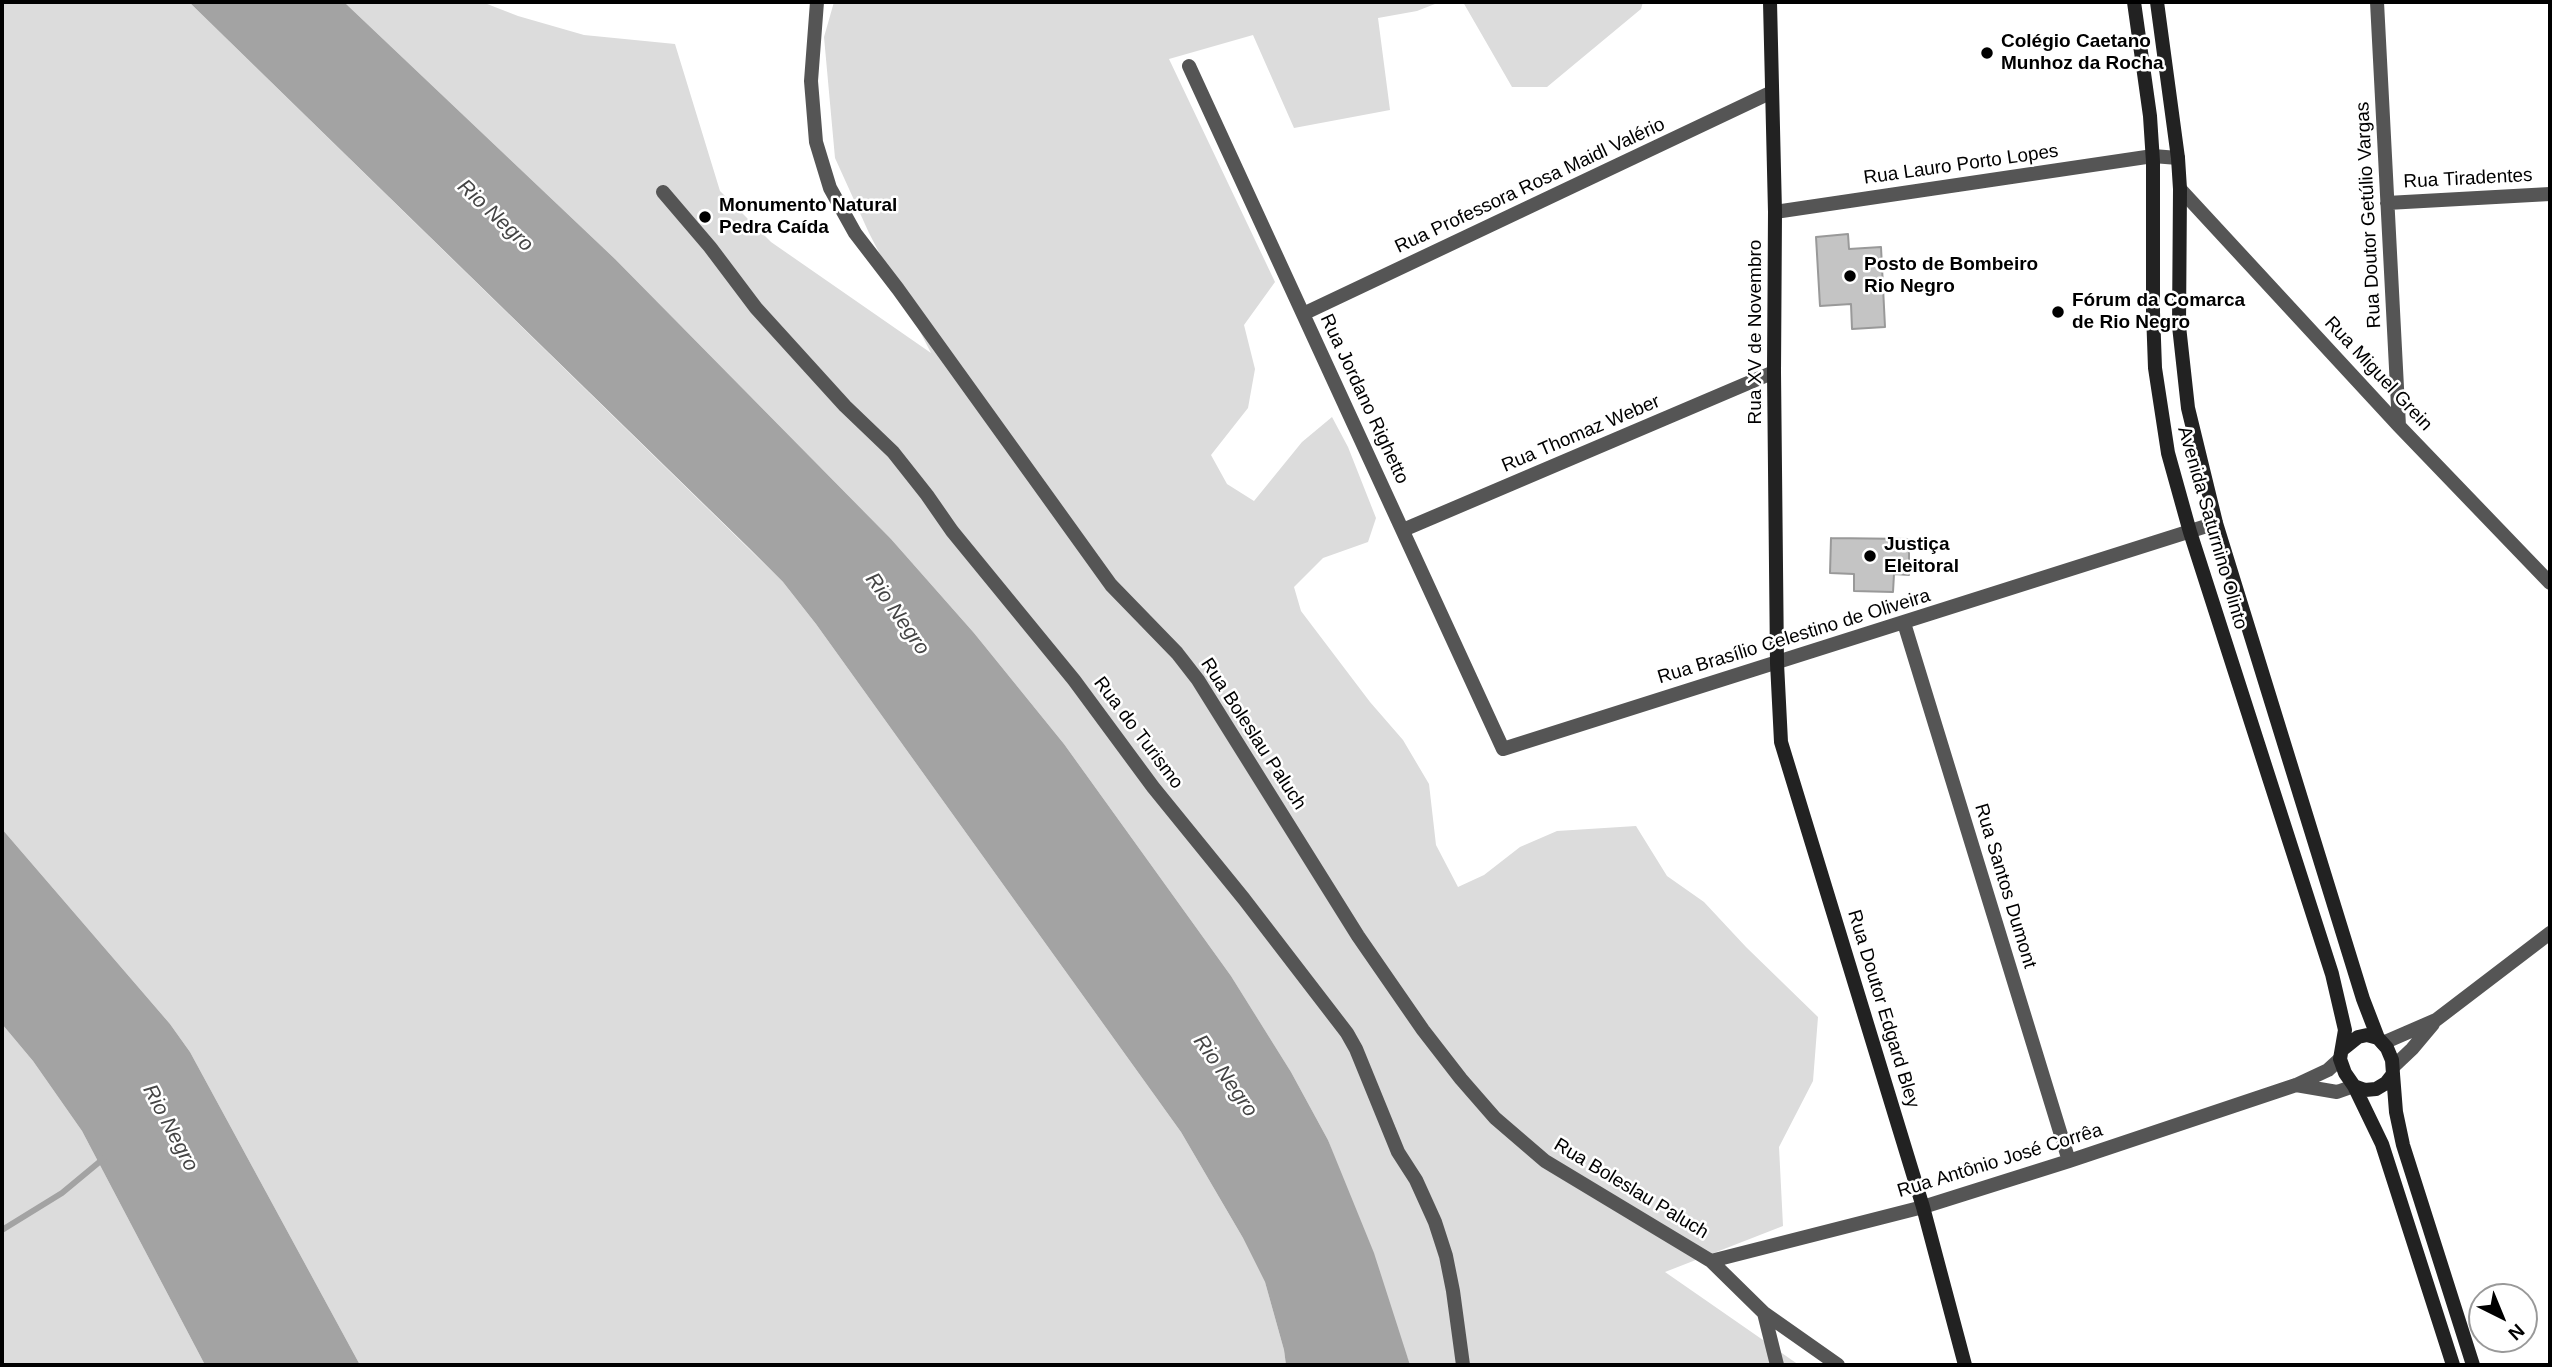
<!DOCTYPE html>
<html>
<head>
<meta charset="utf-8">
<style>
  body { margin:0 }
  #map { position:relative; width:2552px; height:1367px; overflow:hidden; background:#fff; font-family:Arial,sans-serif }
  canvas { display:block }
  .frame { position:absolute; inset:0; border:4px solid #000; pointer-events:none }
  .north { position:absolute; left:2468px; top:1283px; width:70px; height:70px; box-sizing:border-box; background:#fff; border:2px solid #999; border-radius:50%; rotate:137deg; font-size:19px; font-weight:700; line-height:28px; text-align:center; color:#000 }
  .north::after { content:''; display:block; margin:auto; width:24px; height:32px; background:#000; clip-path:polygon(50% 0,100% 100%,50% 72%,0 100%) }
</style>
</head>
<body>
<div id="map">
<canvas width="2552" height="1367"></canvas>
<div class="frame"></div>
<div class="north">N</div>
</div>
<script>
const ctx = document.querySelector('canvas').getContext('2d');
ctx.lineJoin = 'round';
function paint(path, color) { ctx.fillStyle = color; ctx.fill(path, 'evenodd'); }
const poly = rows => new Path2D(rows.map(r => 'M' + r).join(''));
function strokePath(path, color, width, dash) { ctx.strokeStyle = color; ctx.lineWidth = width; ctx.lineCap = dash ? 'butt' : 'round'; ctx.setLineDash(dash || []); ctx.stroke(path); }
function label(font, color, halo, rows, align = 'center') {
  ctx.font = font + ' Arial,sans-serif'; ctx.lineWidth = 5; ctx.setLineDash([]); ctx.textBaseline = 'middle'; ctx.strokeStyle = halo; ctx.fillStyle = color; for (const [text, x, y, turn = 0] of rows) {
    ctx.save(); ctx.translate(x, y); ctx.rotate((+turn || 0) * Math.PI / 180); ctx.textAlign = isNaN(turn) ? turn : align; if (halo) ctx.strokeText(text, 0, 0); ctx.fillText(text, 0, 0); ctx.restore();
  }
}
paint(poly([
  [2,2,189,2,783,582,816,624,1181,1132,1243,1238,1265,1282,1284,1350,1286,1365,360,1365,190,1052,170,1024,2,829],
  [344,2,482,2,518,16,584,35,675,44,720,191,771,242,931,353,869,233,835,158,824,37,834,2,1440,2,1417,11,1378,18,1390,110,1294,128,1253,35,1169,59,1275,282,1244,325,1255,369,1248,408,1211,455,1227,484,1254,501,1302,442,1332,417,1348,447,1376,518,1368,542,1323,558,1294,587,1301,611,1370,702,1403,740,1429,784,1436,845,1458,887,1484,875,1520,847,1557,831,1636,826,1667,876,1704,902,1746,947,1818,1017,1813,1081,1779,1147,1783,1226,1665,1272,1799,1365,1410,1365,1328,1140,1291,1072,1231,976,1064,744,974,633,891,539,615,259],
  [1463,2,1643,2,1641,9,1547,87,1512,87],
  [2,1024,33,1061,82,1131,205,1365,2,1365]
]), '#dcdcdc');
paint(poly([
  [189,2,344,2,615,259,891,539,974,633,1064,744,1231,976,1291,1072,1328,1140,1374,1253,1410,1365,1286,1365,1284,1350,1265,1282,1243,1238,1181,1132,816,624,783,582,749,548],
  [2,829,170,1024,190,1052,360,1365,205,1365,82,1131,33,1061,2,1024]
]), '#a3a3a3');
strokePath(poly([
  [2,1230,62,1193,103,1159]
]), '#a3a3a3', 6);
const building = poly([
  [1848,234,1849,249,1881,247,1885,327,1852,329,1851,304,1820,306,1816,237,1848,234],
  [1831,538,1909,539,1909,575,1894,574,1893,592,1854,591,1854,574,1830,573,1831,538]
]);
paint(building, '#c4c4c4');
strokePath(building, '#999', 2);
strokePath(poly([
  [817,2,811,81,816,142,830,188,855,233,898,289,1111,585,1177,653,1198,680,1358,936,1423,1030,1461,1079,1495,1118,1545,1161,1711,1261,1764,1313,1838,1365],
  [2377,2,2399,426],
  [1189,66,1503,749,2216,523],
  [2180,189,2399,426,2550,583],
  [663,192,710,247,756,308,845,406,893,452,927,495,952,531,1074,680,1153,787,1244,899,1347,1033,1356,1049,1398,1152,1416,1180,1435,1222,1446,1256,1453,1291,1463,1365],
  [2387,203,2550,194],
  [1775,212,2153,156,2178,158],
  [1303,314,1772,92],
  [1403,530,1774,372],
  [1904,623,2069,1161],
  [2383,1043,2436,1020,2550,933],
  [2393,1067,2412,1049,2433,1024],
  [2296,1085,2337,1092,2354,1086],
  [1711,1261,1923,1207,2069,1161,2296,1085,2328,1070,2340,1059],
  [1764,1313,1777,1365]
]), '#555', 14);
strokePath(poly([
  [1770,2,1775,212,1774,372,1777,663,1781,742,1923,1207,1965,1365],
  [2134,2,2150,116,2153,162,2153,312,2155,368,2168,453,2190,532,2332,974,2345,1030,2340,1059,2345,1073,2354,1086,2365,1090,2376,1089,2386,1083,2393,1074,2392,1060,2387,1048,2378,1038,2367,1035,2358,1037,2343,1049],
  [2157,2,2178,158,2180,189,2179,326,2188,408,2216,523,2363,999,2378,1038],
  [2393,1074,2396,1112,2403,1145,2473,1365],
  [2354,1086,2382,1144,2453,1365]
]), '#222', 14);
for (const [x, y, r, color] of [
  [1987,53,7,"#000"],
  [705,217,7,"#000"],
  [1850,276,7,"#000"],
  [2058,312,7,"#000"],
  [1870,556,7,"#000"]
]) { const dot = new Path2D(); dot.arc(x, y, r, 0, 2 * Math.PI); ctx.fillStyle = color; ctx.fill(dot); strokePath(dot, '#fff', 2.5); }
label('bold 19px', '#000', '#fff', [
  ["Colégio Caetano",2001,42],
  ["Munhoz da Rocha",2001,64],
  ["Monumento Natural",719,206],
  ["Pedra Caída",719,228],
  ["Posto de Bombeiro",1864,265],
  ["Rio Negro",1864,287],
  ["Fórum da Comarca",2072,301],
  ["de Rio Negro",2072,323],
  ["Justiça",1884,545],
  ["Eleitoral",1884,567]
], 'left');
label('19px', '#000', '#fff', [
  ["Rua Lauro Porto Lopes",1961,165,-8],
  ["Rua Tiradentes",2468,179,-3],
  ["Rua Professora Rosa Maidl Valério",1530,186,-25],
  ["Rua Doutor Getúlio Vargas",2369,215,-93],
  ["Rua XV de Novembro",1756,332,-90],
  ["Rua Miguel Grein",2378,374,47],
  ["Rua Jordano Righetto",1364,399,65],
  ["Rua Thomaz Weber",1581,434,-23],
  ["Avenida Saturnino Olinto",2212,528,74],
  ["Rua Brasílio Celestino de Oliveira",1794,637,-17],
  ["Rua do Turismo",1138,733,53],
  ["Rua Boleslau Paluch",1253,734,57],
  ["Rua Santos Dumont",2005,886,73],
  ["Rua Doutor Edgard Bley",1883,1009,73],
  ["Rua Antônio José Corrêa",2000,1161,-17],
  ["Rua Boleslau Paluch",1631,1189,31]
]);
label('italic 21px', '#444', '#fff', [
  ["Rio Negro",495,216,43],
  ["Rio Negro",897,614,55],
  ["Rio Negro",1225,1076,55],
  ["Rio Negro",170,1128,62]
]);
</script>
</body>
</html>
